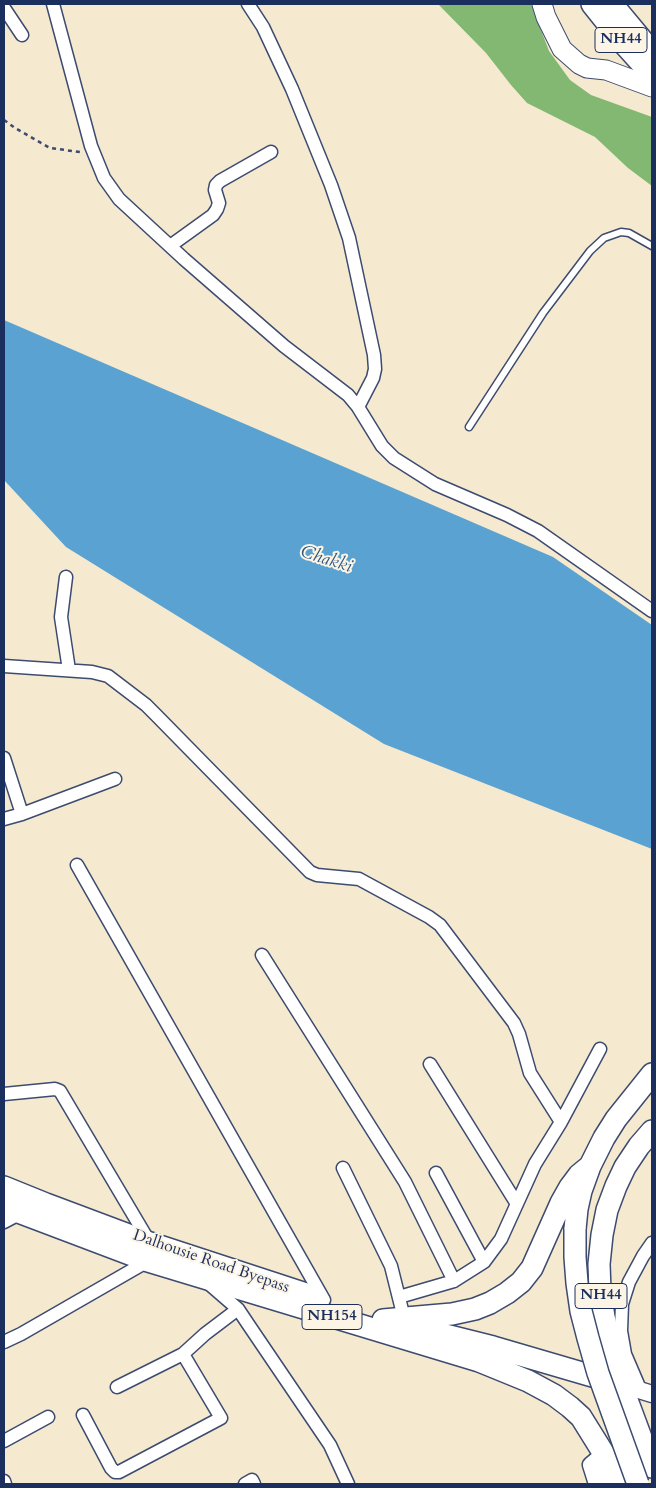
<!DOCTYPE html>
<html>
<head>
<meta charset="utf-8">
<style>
  body { margin:0 }
  #map { position:relative; width:656px; height:1488px; overflow:hidden; background:#f5e9cf; font-family:Cardo,serif }
  canvas { display:block }
  .frame { position:absolute; inset:0; border:5px solid #1b2f5e; pointer-events:none }
</style>
</head>
<body>
<div id="map">
<canvas width="656" height="1488"></canvas>
<div class="frame"></div>
</div>
<script>
const ctx = document.querySelector('canvas').getContext('2d');
ctx.lineJoin = 'round';
function paint(path, color) { ctx.fillStyle = color; ctx.fill(path, 'evenodd'); }
const poly = rows => new Path2D(rows.map(r => 'M' + r).join(''));
function strokePath(path, color, width, dash) { ctx.strokeStyle = color; ctx.lineWidth = width; ctx.lineCap = dash ? 'butt' : 'round'; ctx.setLineDash(dash || []); ctx.stroke(path); }
function label(font, color, halo, rows, align = 'center') {
  ctx.font = font + ' Cardo,serif'; ctx.lineWidth = 4; ctx.setLineDash([]); ctx.textBaseline = 'middle'; ctx.strokeStyle = halo; ctx.fillStyle = color; for (const [text, x, y, turn = 0] of rows) {
    ctx.save(); ctx.translate(x, y); ctx.rotate((+turn || 0) * Math.PI / 180); ctx.textAlign = isNaN(turn) ? turn : align; if (halo) ctx.strokeText(text, 0, 0); ctx.fillText(text, 0, 0); ctx.restore();
  }
}
paint(poly([
  [438,4,531,4,549,51,570,80,591,95,652,117,652,186,628,168,595,137,527,103,511,85,486,53]
]), '#83b873');
paint(poly([
  [4,320,553,557,652,625,652,849,384,744,66,547,4,480]
]), '#5aa2d1');
const service = poly([
  [469,427,543,313,590,251,604,238,621,232,629,233,652,246]
]);
const minor = poly([
  [53,4,91,146,104,178,119,199,184,259,284,346,348,395,358,407,382,446,394,458,435,484,507,515,538,531,652,611],
  [248,4,263,27,292,89,331,185,349,238,374,355,375,369,373,378,358,407],
  [4,8,22,35],
  [170,246,213,215,217,209,219,203,215,190,216,185,220,181,271,152],
  [66,577,61,617,69,670],
  [4,666,92,672,108,676,146,705,157,716,310,872,317,875,359,879,429,917,440,925,514,1023,519,1034,530,1073,561,1122],
  [4,758,22,814,115,779],
  [4,819,22,814],
  [77,865,324,1300],
  [262,955,405,1182,454,1281],
  [430,1064,517,1204],
  [4,1094,55,1089,60,1091,150,1243],
  [343,1168,391,1266,404,1318],
  [436,1173,484,1262],
  [4,1222,21,1213],
  [208,1283,238,1309,248,1324,330,1445,348,1484],
  [399,1297,454,1281,484,1262,501,1239,535,1164,561,1122,600,1049],
  [4,1342,21,1334,148,1261],
  [117,1387,183,1354,205,1334,238,1309],
  [640,1389,625,1354,621,1331,622,1304,629,1282,643,1256,652,1243],
  [83,1415,111,1468,115,1472,119,1472,221,1418,183,1354],
  [4,1441,48,1417],
  [4,1481,5,1484],
  [245,1484,252,1480,254,1484]
]);
const tertiary = poly([
  [623,1385,652,1394],
  [597,1484,591,1465,604,1454]
]);
const secondary = poly([
  [542,4,546,17,562,49,579,64,587,68,606,70,652,87]
]);
const trunk = poly([
  [592,4,624,44,652,75],
  [612,4,652,52],
  [652,1131,639,1146,625,1167,616,1186,607,1210,602,1235,599,1264,600,1291,604,1317,611,1346,627,1400,652,1467],
  [4,1187,46,1204,150,1243,312,1296],
  [4,1205,21,1213,148,1261,479,1361,528,1381,554,1395,570,1407,581,1417,604,1454,616,1484],
  [575,1229,577,1209,581,1191,590,1166,604,1138,616,1119,652,1074],
  [383,1320,452,1314,475,1309,490,1303,507,1293,521,1282,532,1268,561,1203,570,1187,579,1175,590,1166],
  [413,1327,493,1347,623,1385]
]);
strokePath(service, '#3c4b6f', 9);
strokePath(minor, '#3c4b6f', 15);
strokePath(tertiary, '#3c4b6f', 19);
strokePath(secondary, '#3c4b6f', 21);
strokePath(trunk, '#3c4b6f', 24);
strokePath(poly([
  [4,120,15,128,50,148,80,152]
]), '#3c4b6f', 2.5, [4, 4]);
strokePath(service, '#fff', 6);
strokePath(minor, '#fff', 12);
strokePath(tertiary, '#fff', 16);
strokePath(secondary, '#fff', 19);
strokePath(trunk, '#fff', 21);
const trunkBridge = poly([
  [575,1229,575,1257,577,1283,581,1311,588,1338,598,1373,638,1484]
]);
strokePath(trunkBridge, '#3c4b6f', 24, []);
strokePath(trunkBridge, '#fff', 21);
for (const [x, y, w] of [
  [621,40,52],
  [601,1296,52],
  [332,1317,60]
]) { const box = new Path2D(); box.roundRect(x - w / 2, y - 12.5, w, 25, 4); ctx.fillStyle = '#fcf5e5'; ctx.fill(box); strokePath(box, '#1b2f5e', 1); }
label('bold 15px', '#1b2f5e', null, [
  ["NH44",621,40],
  ["NH44",601,1296],
  ["NH154",332,1317]
]);
label('16px', '#1b2f5e', '#fcf5e5', [
  ["Dalhousie Road Byepass",211,1262,19]
]);
label('italic 18px', '#315786', '#fcf5e5', [
  ["Chakki",326,560,18]
]);
</script>
</body>
</html>
